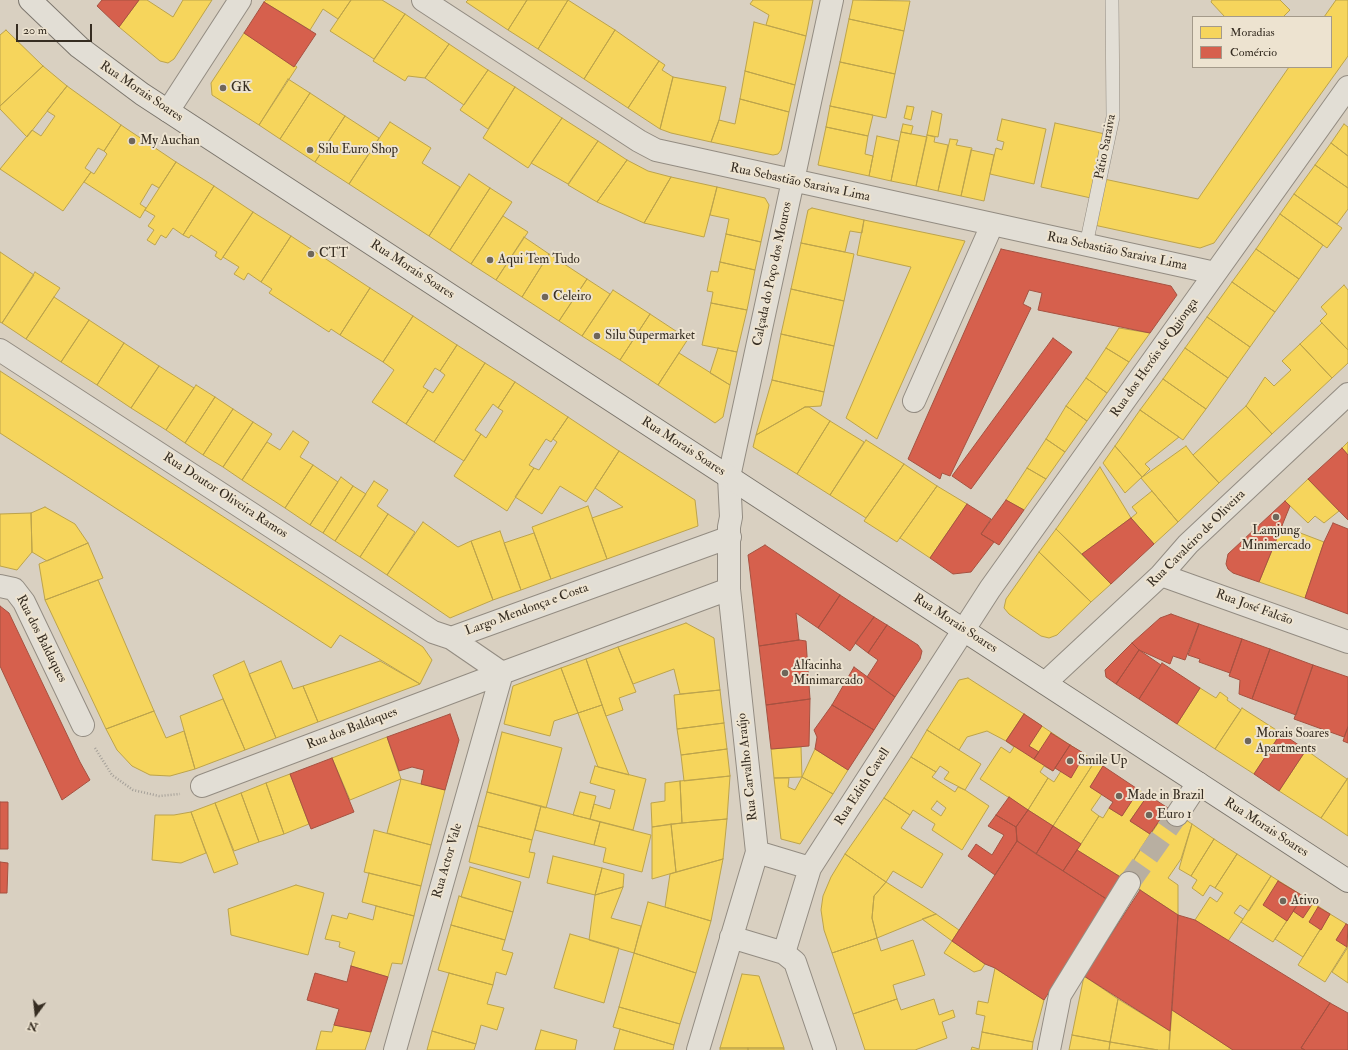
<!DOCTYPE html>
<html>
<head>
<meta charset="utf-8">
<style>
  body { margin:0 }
  #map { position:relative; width:1348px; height:1050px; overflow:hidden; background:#d9d0c1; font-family:"IM FELL Double Pica",serif }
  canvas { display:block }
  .legend { position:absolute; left:1192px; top:16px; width:140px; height:52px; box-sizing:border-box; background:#ede3d0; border:1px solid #a49a8a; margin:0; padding:5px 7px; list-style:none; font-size:12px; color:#362d22 }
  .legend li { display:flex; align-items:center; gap:8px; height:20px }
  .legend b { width:20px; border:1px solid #a49a8a }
  .north { position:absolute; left:16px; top:994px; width:40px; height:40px; -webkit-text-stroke:3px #ede3d0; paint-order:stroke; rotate:195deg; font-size:11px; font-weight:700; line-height:16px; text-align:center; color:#362d22 }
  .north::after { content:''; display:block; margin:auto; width:14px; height:18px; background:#362d22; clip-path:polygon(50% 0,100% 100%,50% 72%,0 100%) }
  .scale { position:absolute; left:16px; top:24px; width:76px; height:18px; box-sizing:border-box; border:2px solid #362d22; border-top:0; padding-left:5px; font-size:12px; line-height:14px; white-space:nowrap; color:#362d22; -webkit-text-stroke:3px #ede3d0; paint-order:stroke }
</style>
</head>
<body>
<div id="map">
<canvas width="1348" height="1050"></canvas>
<ul class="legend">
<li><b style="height:11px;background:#f6d55c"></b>Moradias</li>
<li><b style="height:11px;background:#d6604d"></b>Comércio</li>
</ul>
<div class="north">N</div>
<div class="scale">20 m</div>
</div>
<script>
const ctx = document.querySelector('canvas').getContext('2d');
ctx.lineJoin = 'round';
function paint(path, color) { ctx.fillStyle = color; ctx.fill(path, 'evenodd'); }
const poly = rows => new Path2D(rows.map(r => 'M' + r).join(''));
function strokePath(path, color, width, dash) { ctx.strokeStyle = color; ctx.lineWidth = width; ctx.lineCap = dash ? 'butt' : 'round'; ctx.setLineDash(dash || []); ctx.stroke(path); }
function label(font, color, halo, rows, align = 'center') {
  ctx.font = font + ' "IM FELL Double Pica",serif'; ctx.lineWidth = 4; ctx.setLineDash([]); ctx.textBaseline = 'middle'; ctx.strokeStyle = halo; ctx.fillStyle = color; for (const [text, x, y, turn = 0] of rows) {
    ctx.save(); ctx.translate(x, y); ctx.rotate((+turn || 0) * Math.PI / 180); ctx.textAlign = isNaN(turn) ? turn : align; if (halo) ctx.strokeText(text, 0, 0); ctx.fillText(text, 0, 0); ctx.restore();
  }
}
const homes = poly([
  [139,0,147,0,173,17,183,0,212,0,174,59,168,63,160,61,119,27,139,0],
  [266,0,351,0,338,19,323,9,310,30,264,2,266,0],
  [351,0,382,0,405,14,374,59,330,31,351,0],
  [468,0,527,0,508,30,466,2,468,0],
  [527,0,568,0,538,49,508,30,527,0],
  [568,0,615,30,584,79,538,49,568,0],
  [753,0,813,0,806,36,766,25,769,15,750,4,753,0],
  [853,0,910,1,904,31,849,19,853,0],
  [1212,0,1280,0,1290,10,1283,17,1225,17,1211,2,1212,0],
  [1336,0,1348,0,1348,56,1214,243,1200,248,1094,225,1104,179,1198,199,1289,67,1331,67,1331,17,1324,17,1336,0],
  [405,14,449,44,425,78,408,76,405,81,373,61,405,14],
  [849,19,904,31,895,74,840,62,849,19],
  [754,22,806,36,795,85,745,71,754,22],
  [6,30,43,66,0,106,0,35,6,30],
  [615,30,659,61,628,108,584,79,615,30],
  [244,33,297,67,259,125,212,95,211,83,244,33],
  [449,44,488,70,464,105,425,78,449,44],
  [659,61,665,65,662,70,673,77,660,129,628,108,659,61],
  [840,62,895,74,886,118,830,106,840,62],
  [43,66,67,86,27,137,0,109,0,106,43,66],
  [488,70,515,87,488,129,460,110,488,70],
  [745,71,795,85,789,112,740,99,745,71],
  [673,77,726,87,719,120,711,142,671,133,660,129,673,77],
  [288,79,310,93,280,139,259,125,288,79],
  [67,86,121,125,104,151,98,148,85,168,91,172,63,211,0,169,32,130,41,136,55,116,47,111,67,86],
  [515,87,562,118,528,168,483,138,515,87],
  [310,93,345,116,315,162,280,139,310,93],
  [740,99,789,112,781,150,778,154,773,155,711,142,719,120,735,124,740,99],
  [830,106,873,115,868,136,826,127,830,106],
  [907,106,914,107,911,120,904,118,907,106],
  [932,111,942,114,938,137,927,135,932,111],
  [345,116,379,138,349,184,315,162,345,116],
  [562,118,598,141,568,184,531,163,562,118],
  [1002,119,1046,129,1034,184,990,174,996,148,1002,150,1004,142,997,140,1002,119],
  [390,122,431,148,422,163,460,187,429,236,349,184,390,122],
  [1055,123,1105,134,1091,198,1041,187,1055,123],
  [903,124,913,126,911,134,901,132,903,124],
  [1344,124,1348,127,1348,156,1331,143,1344,124],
  [121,125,176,162,159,188,152,184,140,204,146,208,140,218,84,182,91,172,94,174,107,154,104,151,121,125],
  [826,127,868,136,865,154,873,156,869,176,818,165,826,127],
  [901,132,927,137,916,186,891,181,901,132],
  [927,135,935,137,934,142,948,145,938,191,916,186,927,135],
  [877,136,899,141,891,181,869,176,877,136],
  [950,139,958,140,956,145,972,148,961,196,938,191,950,139],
  [598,141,627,160,597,202,568,185,598,141],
  [1331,143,1348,156,1348,188,1315,165,1331,143],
  [971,150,994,155,984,201,961,196,971,150],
  [627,160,648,171,671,177,644,223,597,202,627,160],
  [176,162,214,186,183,235,173,228,166,238,161,235,155,245,147,240,154,230,148,226,155,216,145,210,176,162],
  [1315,165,1348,188,1348,209,1337,224,1294,194,1315,165],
  [469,174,490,188,450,250,429,236,469,174],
  [671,177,717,187,704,237,644,223,671,177],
  [214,186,253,212,221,260,215,256,217,252,191,235,189,238,183,235,214,186],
  [717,187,765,198,769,205,761,242,726,234,729,219,710,215,717,187],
  [490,188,512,202,471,264,450,250,490,188],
  [1294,194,1342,228,1327,248,1280,214,1294,194],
  [812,208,864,220,862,233,850,231,845,252,801,243,808,210,812,208],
  [253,212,291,236,261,282,248,273,244,280,234,274,239,267,223,257,253,212],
  [1280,214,1323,245,1299,279,1256,249,1280,214],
  [503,216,528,232,496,280,471,264,503,216],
  [864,220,965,241,877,439,846,418,911,267,857,255,864,220],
  [726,234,761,242,755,270,720,262,726,234],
  [291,236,370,288,340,335,331,329,329,332,269,293,272,289,261,282,291,236],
  [524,237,549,254,522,297,496,280,524,237],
  [801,243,854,254,844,301,791,289,801,243],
  [1256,249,1299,279,1275,312,1232,282,1256,249],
  [0,252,34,275,2,323,0,322,0,252],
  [549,254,587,279,559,321,522,297,549,254],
  [720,262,755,270,747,310,711,303,713,292,707,291,711,271,718,272,720,262],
  [35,272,60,288,26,339,2,323,35,272],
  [587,279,610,294,582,336,559,321,587,279],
  [1232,282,1275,312,1250,347,1207,317,1232,282],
  [1344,285,1348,290,1348,350,1320,321,1327,314,1321,307,1344,285],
  [370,288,413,316,383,362,340,335,370,288],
  [791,289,844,301,834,346,781,334,791,289],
  [613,290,650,314,620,360,582,336,613,290],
  [54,297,89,320,61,362,26,339,54,297],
  [711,303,747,310,737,352,702,345,711,303],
  [650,314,688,339,658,385,620,360,650,314],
  [413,316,457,345,440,371,435,368,423,387,428,390,406,424,372,402,394,370,383,362,413,316],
  [1207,317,1250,347,1228,378,1185,348,1207,317],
  [89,320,124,343,97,385,61,362,89,320],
  [1322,323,1348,350,1348,363,1332,378,1300,344,1322,323],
  [1119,328,1150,333,1129,362,1106,348,1119,328],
  [781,334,834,346,824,392,772,380,781,334],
  [124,343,159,366,131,408,97,385,124,343],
  [1300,344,1332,378,1272,434,1246,406,1265,377,1274,386,1291,370,1282,361,1300,344],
  [457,345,485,363,434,442,406,424,428,390,433,393,445,375,440,371,457,345],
  [718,348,737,352,730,385,710,373,718,348],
  [1106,348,1129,362,1107,393,1086,378,1106,348],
  [1185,348,1228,378,1206,409,1163,379,1185,348],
  [679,353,730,385,723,417,715,423,658,385,679,353],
  [485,363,515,382,498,408,493,404,475,430,481,434,464,461,434,442,485,363],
  [159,366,194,388,166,430,131,408,159,366],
  [0,371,423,647,432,660,420,684,340,635,331,648,0,433,0,371],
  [1086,378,1107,393,1087,421,1066,406,1086,378],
  [1163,379,1206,409,1183,440,1140,410,1163,379],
  [772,380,824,392,821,406,805,407,756,435,772,380],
  [515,382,568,417,551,442,546,439,529,465,534,468,507,511,454,476,481,434,486,438,503,411,498,408,515,382],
  [196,385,215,397,185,443,166,430,196,385],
  [215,397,233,409,203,455,185,443,215,397],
  [1066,406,1087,421,1065,452,1046,439,1066,406],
  [1246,406,1272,434,1219,483,1193,455,1246,406],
  [805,407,809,407,830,421,797,474,753,447,756,435,805,407],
  [233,409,253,422,223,467,203,455,233,409],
  [1140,410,1179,437,1145,464,1150,469,1142,477,1115,446,1140,410],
  [568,417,619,451,586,502,560,486,542,514,515,497,534,468,539,470,557,442,553,439,568,417],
  [830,421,864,442,830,495,797,474,830,421],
  [253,422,272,434,242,480,223,467,253,422],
  [293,431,309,442,300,457,313,465,285,508,242,480,267,442,280,450,293,431],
  [1046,439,1065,452,1046,479,1027,468,1046,439],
  [866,440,904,464,866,518,830,495,866,440],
  [1348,442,1348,455,1342,448,1348,442],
  [1115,446,1142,477,1125,493,1103,463,1115,446],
  [1186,446,1193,455,1219,483,1178,522,1141,478,1186,446],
  [619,451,695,500,698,526,607,559,592,518,623,507,595,488,619,451],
  [904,464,937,486,897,542,864,521,904,464],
  [313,465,338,482,310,525,285,508,313,465],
  [1100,467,1131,518,1082,554,1056,529,1100,467],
  [1027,468,1046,479,1024,510,1006,500,1027,468],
  [341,477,353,486,323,533,310,525,341,477],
  [1308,479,1339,511,1324,523,1315,516,1308,523,1285,501,1308,479],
  [374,481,388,490,377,506,388,514,360,557,335,541,374,481],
  [353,486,366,494,335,541,323,533,353,486],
  [937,486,967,504,930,558,900,538,937,486],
  [1152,491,1178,522,1154,544,1131,518,1137,513,1132,507,1152,491],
  [588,506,607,559,551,579,532,527,588,506],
  [45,507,75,524,88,543,47,561,32,552,31,513,45,507],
  [31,513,32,552,17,570,0,566,0,514,31,513],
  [388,514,415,532,387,575,360,557,388,514],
  [423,522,458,547,471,541,493,600,450,618,387,575,423,522],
  [1282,526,1324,542,1305,598,1259,582,1282,526],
  [1056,529,1111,584,1091,602,1039,552,1056,529],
  [500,531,521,590,493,600,471,541,500,531],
  [534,533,551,579,521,590,504,543,534,533],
  [88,543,103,578,45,600,39,564,88,543],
  [1039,552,1091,602,1057,635,1049,638,1041,636,1009,614,1004,608,1006,599,1039,552],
  [98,580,154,711,106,729,45,600,98,580],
  [686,623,714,638,720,690,680,694,674,669,633,684,618,647,686,623],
  [618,647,636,692,619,698,623,710,606,716,586,659,618,647],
  [586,659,602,705,578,713,561,668,586,659],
  [244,661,276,738,245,750,213,675,244,661],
  [281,661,293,689,303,686,318,722,276,738,249,674,281,661],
  [380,661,420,684,318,722,303,686,380,661],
  [561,668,578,713,554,721,550,736,504,724,513,686,561,668],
  [968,678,1024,714,1006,741,987,731,967,737,959,750,927,730,959,680,968,678],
  [1200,688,1216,698,1220,692,1228,698,1227,700,1241,710,1215,749,1177,724,1200,688],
  [720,690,724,723,677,729,674,695,720,690],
  [223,699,245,750,195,769,180,716,223,699],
  [602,705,606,716,629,775,598,767,578,713,602,705],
  [1242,708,1281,733,1254,774,1215,749,1242,708],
  [154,711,166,738,184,731,195,769,170,776,150,775,132,766,117,750,106,729,154,711],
  [1024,714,1070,745,1053,771,1044,766,1040,772,1048,778,1028,810,980,779,1001,747,1010,753,1014,747,1006,741,1024,714],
  [724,723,727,749,681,755,677,729,724,723],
  [927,730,981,764,965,790,944,779,949,772,940,766,936,772,911,757,927,730],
  [502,732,562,748,546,808,487,792,502,732],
  [387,737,401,779,350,800,332,758,387,737],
  [1070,745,1095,761,1053,826,1028,810,1048,778,1054,782,1061,771,1055,768,1070,745],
  [801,747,802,777,774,778,771,749,801,747],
  [727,749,730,776,684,781,681,755,727,749],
  [815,749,848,770,833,794,802,777,815,749],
  [1306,750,1347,779,1321,818,1279,791,1306,750],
  [911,757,936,772,932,777,955,792,958,787,965,790,989,806,962,850,932,830,935,824,913,810,910,815,884,798,911,757],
  [937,801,946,808,941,816,931,809,937,801],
  [1095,761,1103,766,1090,787,1102,794,1091,810,1099,816,1081,844,1053,826,1095,761],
  [595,766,646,779,633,830,590,819,594,804,610,809,615,790,590,783,595,766],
  [290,774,309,824,284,834,266,783,290,774],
  [730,776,727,819,682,823,680,781,730,776],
  [802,777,833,794,800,844,781,839,774,778,789,778,788,787,795,790,802,777],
  [1348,778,1348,836,1321,818,1348,778],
  [401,779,445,790,431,845,387,833,401,779],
  [680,781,682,823,652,827,651,803,665,801,665,783,680,781],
  [266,783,284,834,259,842,241,793,266,783],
  [1139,790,1148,795,1130,821,1150,834,1122,878,1077,850,1099,816,1103,818,1109,808,1122,816,1139,790],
  [487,792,541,806,532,840,478,826,487,792],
  [580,792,596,796,590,819,573,815,580,792],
  [241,793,259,842,234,851,215,803,241,793],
  [884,798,910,815,901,828,943,854,922,888,893,871,886,882,845,854,884,798],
  [215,803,238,864,214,873,191,812,215,803],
  [541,806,600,822,594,845,535,830,541,806],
  [1168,808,1192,824,1181,859,1168,878,1178,885,1178,915,1122,878,1168,808],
  [191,812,206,853,181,863,152,860,155,815,174,815,191,812],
  [727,819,723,859,676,872,671,824,727,819],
  [600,822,651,835,642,872,603,862,606,848,594,845,600,822],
  [671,824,676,872,652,879,652,827,671,824],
  [1192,824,1214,839,1191,876,1179,869,1192,824],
  [478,826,532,840,529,852,535,853,529,878,469,862,478,826],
  [374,830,431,845,421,886,364,872,374,830],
  [1214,839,1237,854,1215,888,1210,885,1203,896,1192,888,1197,880,1191,876,1214,839],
  [845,854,886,882,874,896,872,918,877,938,832,953,824,930,821,910,823,896,831,877,845,854],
  [1237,854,1271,876,1249,911,1240,905,1234,913,1243,919,1228,941,1195,920,1210,897,1217,902,1223,893,1215,888,1237,854],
  [553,856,602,868,595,895,547,883,553,856],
  [723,859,711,921,665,907,670,874,723,859],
  [470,867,521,882,513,912,461,897,470,867],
  [602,868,624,874,623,887,595,895,602,868],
  [369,873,421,886,414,916,362,902,369,873],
  [1271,876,1303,896,1273,942,1241,922,1271,876],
  [886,882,936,914,877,938,872,918,874,896,886,882],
  [296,885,324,893,308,955,231,935,228,909,296,885],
  [623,887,611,918,641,926,634,953,589,940,595,895,623,887],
  [459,896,513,912,505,940,451,925,459,896],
  [1303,896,1330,914,1303,957,1275,939,1303,896],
  [648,902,711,921,696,973,634,953,648,902],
  [376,906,414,916,402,964,392,963,388,977,351,966,355,952,339,947,340,942,325,939,332,915,347,919,349,913,373,920,376,906],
  [936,914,959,930,952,941,922,919,936,914],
  [1330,914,1348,925,1348,945,1325,982,1298,965,1330,914],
  [451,925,505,940,502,950,513,953,506,975,496,972,493,985,438,970,451,925],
  [570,934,619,948,604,1003,554,988,570,934],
  [877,938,881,951,913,940,925,975,893,985,897,999,853,1014,832,953,877,938],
  [952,941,985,964,981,970,974,972,944,953,952,941],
  [1348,947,1348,983,1332,972,1348,947],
  [634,953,696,973,680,1024,619,1007,634,953],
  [995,968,1044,1000,1033,1042,982,1032,985,1016,976,1014,978,1001,988,1003,995,968],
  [449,973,493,985,487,1004,504,1008,497,1030,481,1025,476,1044,432,1031,449,973],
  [742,974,759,976,784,1048,720,1048,742,974],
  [1084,976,1118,999,1110,1042,1072,1035,1084,976],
  [897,999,901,1010,934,999,939,1015,953,1010,955,1017,942,1022,947,1038,915,1050,865,1050,853,1014,897,999],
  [1118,999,1170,1031,1169,1050,1158,1050,1110,1042,1118,999],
  [619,1007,680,1024,674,1045,613,1027,619,1007],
  [1172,1010,1233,1050,1169,1050,1172,1010],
  [334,1025,371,1032,365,1050,316,1050,321,1031,332,1032,334,1025],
  [620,1029,674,1045,673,1050,614,1050,620,1029],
  [541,1030,577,1040,575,1050,535,1050,541,1030],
  [432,1031,476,1044,474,1050,427,1050,432,1031],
  [982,1032,1033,1042,1032,1050,971,1050,972,1047,979,1049,982,1032],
  [1072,1035,1110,1042,1109,1050,1069,1050,1072,1035],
  [1110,1042,1158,1050,1109,1050,1110,1042],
  [720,1048,748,1048,748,1050,720,1050,720,1048],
  [748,1048,784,1048,784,1050,748,1050,748,1048]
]);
paint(homes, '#f6d55c');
strokePath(homes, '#bca34b', 1);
const shops = poly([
  [102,0,139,0,119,27,97,6,102,0],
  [264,2,316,34,294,67,244,33,264,2],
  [1001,249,1171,286,1177,295,1150,333,1038,310,1042,293,1029,290,1023,304,1031,308,950,476,942,473,940,479,908,459,1001,249],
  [1053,338,1072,352,971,489,952,476,1053,338],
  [1342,448,1348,455,1348,520,1308,479,1342,448],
  [1006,500,1024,510,999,545,981,534,1006,500],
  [1285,501,1290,506,1259,582,1233,573,1228,569,1226,564,1228,554,1285,501],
  [967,504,991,519,981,534,994,542,971,572,953,574,930,558,967,504],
  [1131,518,1154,544,1111,584,1082,554,1131,518],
  [1333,523,1348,529,1348,614,1305,598,1324,542,1333,523],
  [765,545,840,595,818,628,796,613,799,640,759,646,748,555,765,545],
  [840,595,874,617,850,651,818,628,840,595],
  [0,606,9,613,80,762,90,780,62,800,0,666,0,606],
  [1171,614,1199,624,1185,660,1173,656,1170,664,1139,650,1132,643,1160,618,1171,614],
  [874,617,887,625,868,653,855,643,874,617],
  [1199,624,1242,639,1230,673,1199,662,1200,659,1188,655,1199,624],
  [887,625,918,645,922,651,920,659,895,697,867,677,878,660,868,653,887,625],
  [1242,639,1270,649,1252,699,1239,694,1240,680,1229,676,1242,639],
  [799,640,806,641,810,699,766,705,759,646,799,640],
  [1132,643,1139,650,1116,684,1106,677,1105,670,1132,643],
  [1270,649,1313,665,1296,715,1252,699,1270,649],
  [1139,650,1161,665,1139,699,1116,684,1139,650],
  [1162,663,1200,688,1177,724,1139,699,1162,663],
  [1313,665,1348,677,1348,727,1344,737,1294,719,1313,665],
  [854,667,895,697,874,730,832,705,854,667],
  [810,699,809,746,771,749,766,705,810,699],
  [832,705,874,730,848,770,815,749,817,737,814,730,832,705],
  [450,714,459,740,445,790,421,784,424,770,412,767,399,771,387,737,450,714],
  [1024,714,1042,726,1029,746,1039,752,1034,759,1006,741,1024,714],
  [1348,727,1348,743,1343,741,1348,727],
  [1051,733,1070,745,1053,771,1034,759,1051,733],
  [1281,733,1306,750,1279,791,1254,774,1281,733],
  [1070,745,1085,754,1071,778,1055,768,1070,745],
  [332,758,354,812,311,829,290,774,332,758],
  [1103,766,1139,790,1122,816,1109,808,1113,802,1090,787,1103,766],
  [1148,795,1168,808,1150,834,1130,821,1148,795],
  [1009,797,1028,810,1016,827,996,815,1009,797],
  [0,802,8,802,8,849,0,849,0,802],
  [1028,810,1053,826,1036,854,1017,841,1016,827,1028,810],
  [996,815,1016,827,1017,841,995,875,968,856,976,844,992,855,1004,835,988,826,996,815],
  [1053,826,1081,844,1063,871,1036,854,1053,826],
  [1017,841,1108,900,1044,1000,995,968,985,964,952,941,1017,841],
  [1077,850,1122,878,1108,900,1063,871,1077,850],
  [0,862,8,863,7,893,0,893,0,862],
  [1278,881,1303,896,1287,921,1263,905,1278,881],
  [1140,890,1178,915,1170,1031,1084,976,1140,890],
  [1303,896,1313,903,1303,918,1293,911,1303,896],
  [1318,907,1330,914,1321,930,1309,922,1318,907],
  [1178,915,1195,920,1330,1003,1301,1048,1305,1050,1233,1050,1172,1010,1178,915],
  [1346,924,1348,925,1347,947,1336,940,1346,924],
  [351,966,388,977,371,1032,334,1025,339,1009,307,1000,315,973,347,982,351,966],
  [1330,1003,1348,1013,1348,1050,1305,1050,1301,1048,1330,1003]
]);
paint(shops, '#d6604d');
strokePath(shops, '#a65140', 1);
strokePath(poly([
  [1129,883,1177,815]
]), '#b8afa1', 22, [22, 11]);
const lane = poly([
  [1086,245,1113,117,1112,0]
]);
const street = poly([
  [423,0,639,141,656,150,1215,273],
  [168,111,240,0],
  [0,350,433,632,451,638],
  [914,401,992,225],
  [1161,575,1348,642],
  [0,586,14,589,24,602,83,725],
  [729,589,502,673,451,638,730,537],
  [1045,683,1161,575,1188,544,1348,394],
  [202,786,502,673],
  [1177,815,1198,783],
  [757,852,810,868],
  [731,937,784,953,795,962,825,1050],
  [784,953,810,868,990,589,1348,87],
  [395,1050,502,673],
  [698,1050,757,852,729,589,729,527,731,517,729,477,832,0],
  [1049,1050,1060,995,1129,883]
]);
const secondary = poly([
  [30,0,79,47,142,94,1348,881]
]);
strokePath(lane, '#938c82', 14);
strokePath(street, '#938c82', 24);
strokePath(secondary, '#7c766d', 24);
strokePath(poly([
  [95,748,112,775,133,790,159,796,180,794]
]), '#a5a099', 2.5, [1, 2]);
strokePath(lane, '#e2ded5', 13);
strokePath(street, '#e2ded5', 22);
strokePath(secondary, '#e2ded5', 22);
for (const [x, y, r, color] of [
  [223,88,4,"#6f665a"],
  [132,141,4,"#6f665a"],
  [310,150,4,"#6f665a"],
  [311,254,4,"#6f665a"],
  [490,260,4,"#6f665a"],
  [545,297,4,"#6f665a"],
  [597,336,4,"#6f665a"],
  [1276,517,4,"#6f665a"],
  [785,673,4,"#6f665a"],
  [1248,741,4,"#6f665a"],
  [1070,761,4,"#6f665a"],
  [1119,796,4,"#6f665a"],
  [1149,815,4,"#6f665a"],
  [1283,901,4,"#6f665a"]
]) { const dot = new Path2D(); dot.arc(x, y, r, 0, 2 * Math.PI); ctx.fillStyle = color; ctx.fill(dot); strokePath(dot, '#ede3d0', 1.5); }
label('13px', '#362d22', '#ede3d0', [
  ["GK",231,88],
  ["My Auchan",140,141],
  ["Silu Euro Shop",318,150],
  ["CTT",319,254],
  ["Aqui Tem Tudo",498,260],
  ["Celeiro",553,297],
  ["Silu Supermarket",605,336],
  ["Lamjung",1276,531,"center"],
  ["Minimercado",1276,546,"center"],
  ["Alfacinha",793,666],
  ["Minimarcado",793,681],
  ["Morais Soares",1256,734],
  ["Apartments",1256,749],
  ["Smile Up",1078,761],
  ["Made in Brazil",1127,796],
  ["Euro 1",1157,815],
  ["Ativo",1291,901]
], 'left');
label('13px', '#362d22', '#ede3d0', [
  ["Rua Morais Soares",141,92,34],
  ["Pátio Saraiva",1106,147,-79],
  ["Rua Sebastião Saraiva Lima",800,183,12],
  ["Rua Sebastião Saraiva Lima",1117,252,12],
  ["Rua Morais Soares",412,270,33],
  ["Calçada do Poço dos Mouros",773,274,-78],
  ["Rua dos Heróis de Quionga",1155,358,-55],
  ["Rua Morais Soares",683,447,33],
  ["Rua Doutor Oliveira Ramos",225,496,33],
  ["Rua Cavaleiro de Oliveira",1197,539,-45],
  ["Rua José Falcão",1254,608,20],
  ["Largo Mendonça e Costa",527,610,-20],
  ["Rua Morais Soares",955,624,33],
  ["Rua dos Baldaques",41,639,63],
  ["Rua dos Baldaques",352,729,-21],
  ["Rua Carvalho Araújo",748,767,-96],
  ["Rua Edith Cavell",863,787,-57],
  ["Rua Morais Soares",1266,828,33],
  ["Rua Actor Vale",448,861,-74]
]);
</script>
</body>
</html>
